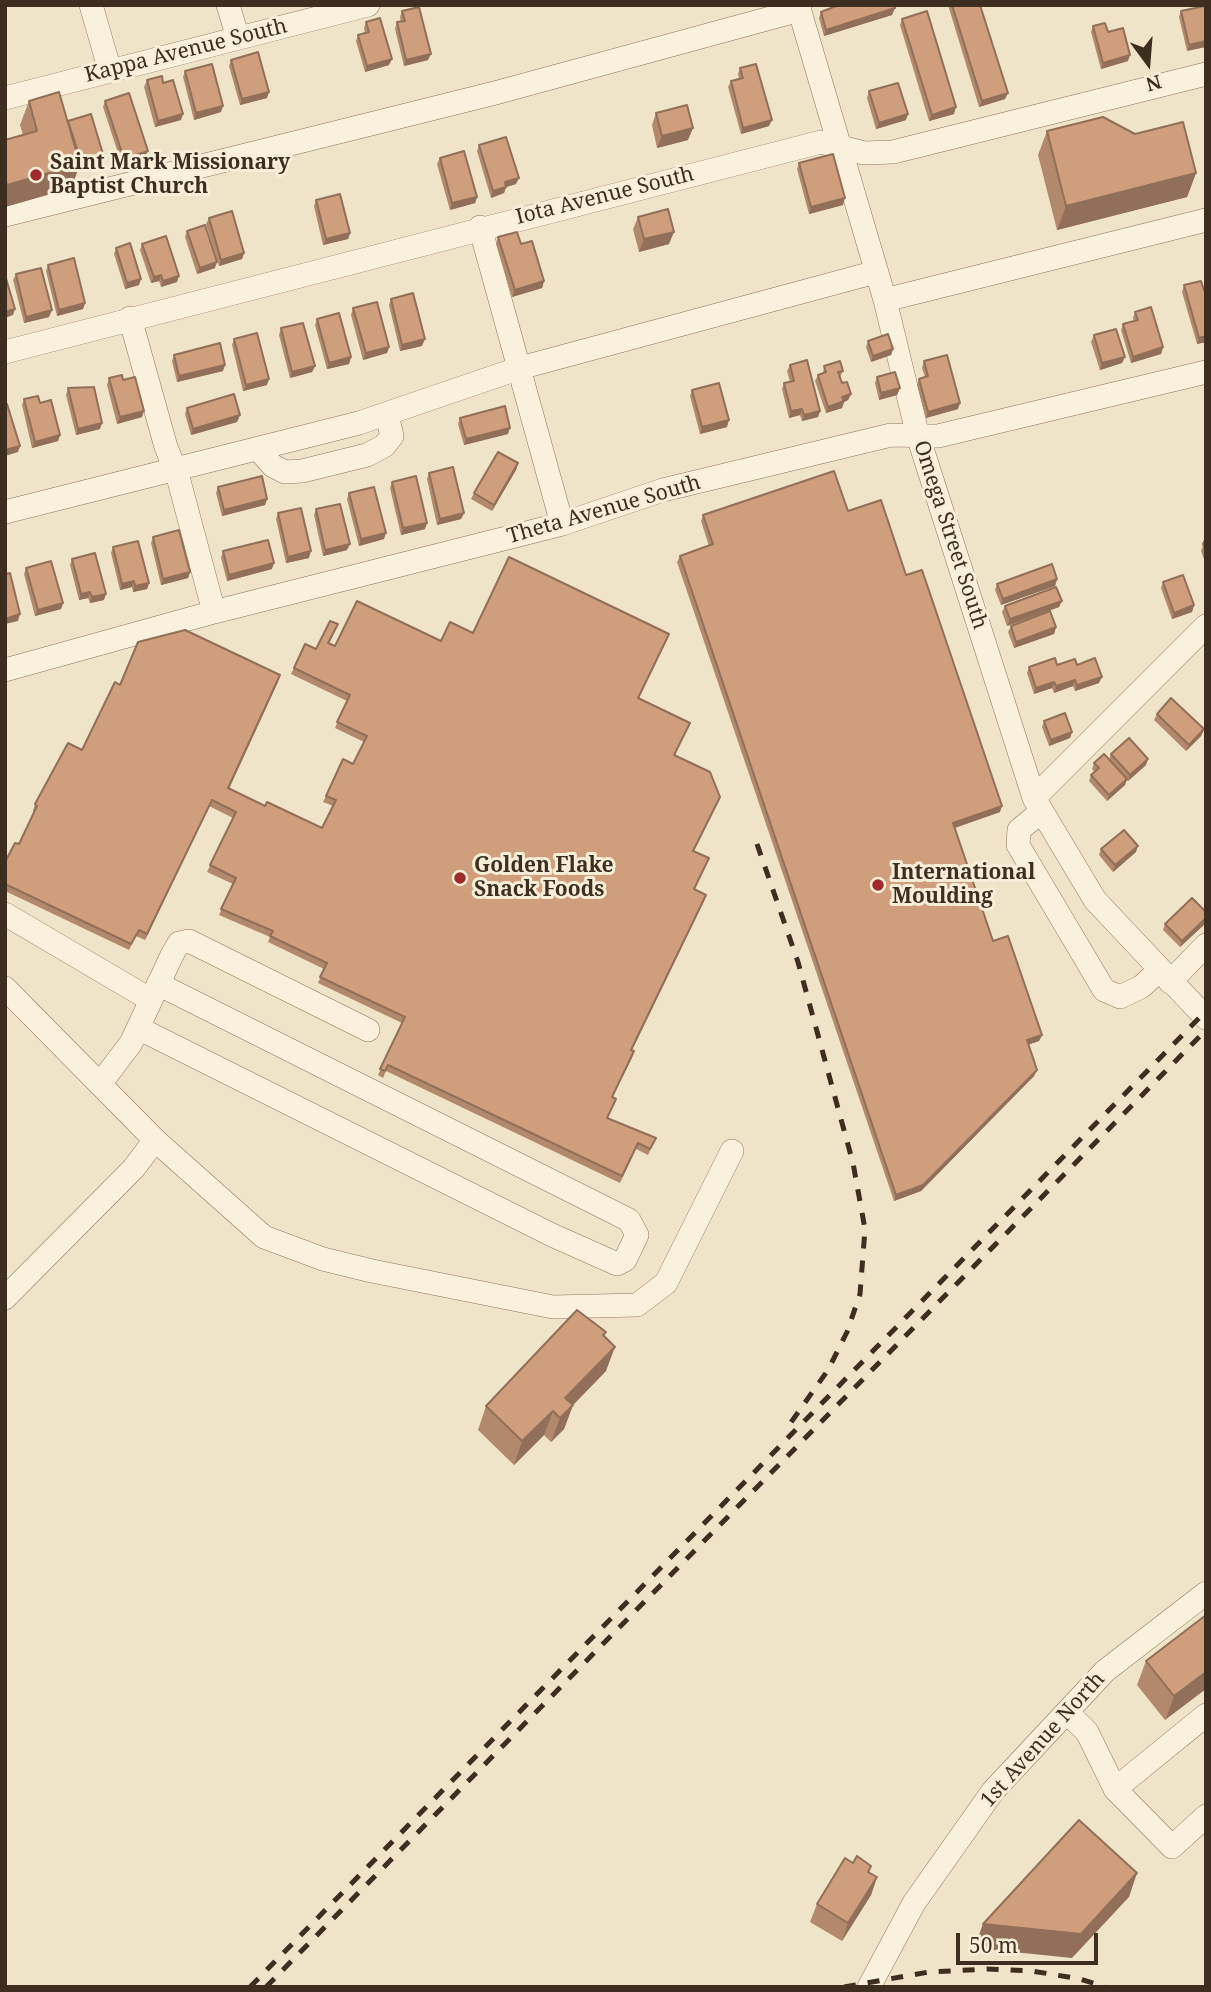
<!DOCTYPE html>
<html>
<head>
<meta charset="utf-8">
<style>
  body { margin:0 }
  #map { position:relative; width:1211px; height:1992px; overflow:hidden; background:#f0e4c8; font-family:"Noto Serif",serif }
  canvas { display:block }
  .frame { position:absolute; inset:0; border:7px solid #3d2e20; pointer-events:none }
  .north { position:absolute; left:1113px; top:28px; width:70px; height:70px; -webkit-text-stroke:5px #f7eed8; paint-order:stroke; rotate:164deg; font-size:19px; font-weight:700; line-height:28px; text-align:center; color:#3d2e20 }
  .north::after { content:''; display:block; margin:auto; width:24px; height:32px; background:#3d2e20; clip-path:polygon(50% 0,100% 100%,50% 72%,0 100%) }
  .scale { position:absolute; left:956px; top:1933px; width:142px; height:32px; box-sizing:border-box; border:4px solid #3d2e20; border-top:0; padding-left:9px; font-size:21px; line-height:24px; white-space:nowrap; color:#3d2e20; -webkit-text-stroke:5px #f7eed8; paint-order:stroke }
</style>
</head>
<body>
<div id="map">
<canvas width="1211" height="1992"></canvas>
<div class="frame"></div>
<div class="north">N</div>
<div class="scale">50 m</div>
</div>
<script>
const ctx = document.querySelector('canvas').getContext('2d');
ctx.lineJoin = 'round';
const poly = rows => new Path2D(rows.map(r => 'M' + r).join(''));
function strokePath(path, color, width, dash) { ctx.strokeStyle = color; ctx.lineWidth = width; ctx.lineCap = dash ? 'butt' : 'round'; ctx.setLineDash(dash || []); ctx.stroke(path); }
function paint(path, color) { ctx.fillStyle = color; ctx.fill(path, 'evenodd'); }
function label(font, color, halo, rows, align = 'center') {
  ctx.font = font + ' "Noto Serif",serif'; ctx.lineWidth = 6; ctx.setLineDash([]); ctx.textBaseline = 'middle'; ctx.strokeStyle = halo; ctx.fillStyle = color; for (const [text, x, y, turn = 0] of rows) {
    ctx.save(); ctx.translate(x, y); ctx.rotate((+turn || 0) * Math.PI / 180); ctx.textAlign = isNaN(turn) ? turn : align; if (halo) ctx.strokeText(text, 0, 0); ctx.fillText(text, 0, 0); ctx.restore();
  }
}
const minor = poly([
  [91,5,110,71],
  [228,5,238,38],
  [798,5,885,300,918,436,1034,798,1095,900,1206,1018],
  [5,98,368,5],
  [5,215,495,93,800,10],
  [480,227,562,524],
  [885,300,1206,220],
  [130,318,166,447,178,477,214,612],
  [5,352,821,142,864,153,893,152,1206,74],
  [258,449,273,466,285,472,302,471,367,455,384,446,392,436,387,414],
  [5,512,359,423,520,368,876,272],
  [5,670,214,612,562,524,663,490,891,435,938,436,1206,372],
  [1034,798,1206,626],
  [1042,811,1019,830,1018,845,1104,990,1120,997,1141,987,1160,970],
  [5,914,151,1000],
  [1170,982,1206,945],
  [5,988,155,1140,264,1237,323,1259,372,1271,553,1307,637,1305,666,1283,732,1151],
  [138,1028,552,1235,617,1264,625,1260,637,1235,629,1220,158,984],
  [100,1084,131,1043,172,955,179,943,189,941,368,1030],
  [5,1298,134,1168,155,1140],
  [1067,1712,1087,1732,1115,1789,1172,1847,1206,1816],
  [1115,1789,1206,1715],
  [869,1987,914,1903,993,1791,1105,1671,1206,1593]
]);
strokePath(minor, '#8d765c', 24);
strokePath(minor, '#faf1dc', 23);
strokePath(poly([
  [757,844,798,962,853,1163,865,1229,860,1294,847,1332,828,1370,787,1428],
  [250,1987,1206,1011],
  [266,1987,1206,1030],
  [844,1987,929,1972,987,1969,1032,1971,1080,1979,1105,1987]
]), '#3d2e20', 5, [12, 12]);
paint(poly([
  [948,5,980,5,1005,99,979,107],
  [1205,6,1187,51,1179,17,1181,11],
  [402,11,428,60,404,66,395,29,397,22,401,22,400,17],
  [821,12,892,15,824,36,819,18],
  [902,19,954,114,929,121,900,25],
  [366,22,389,65,365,72,356,41,358,35,365,33,364,28],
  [1093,26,1108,32,1128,61,1101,69,1091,32],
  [231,60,267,98,240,105,229,66],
  [740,68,769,126,741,134,728,87,731,81,739,79,738,74],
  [185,71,221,112,194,120,183,77],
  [147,80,163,83,181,120,155,127,144,87],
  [869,91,906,120,876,129,867,98],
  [29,101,68,123,103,154,101,160,79,167,71,188,5,207,5,140,23,135,20,125],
  [105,101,145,157,122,165,103,107],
  [656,113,688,140,657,148,652,125],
  [1047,131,1196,173,1187,197,1057,230,1038,155],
  [479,145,516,184,506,187,504,193,491,198,477,151],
  [440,158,477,197,475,203,450,210,437,164],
  [799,163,843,205,809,214,797,169],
  [316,200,350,233,348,239,323,245,314,206],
  [638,217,669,244,639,252,633,229],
  [209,218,244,253,242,259,219,266,206,224],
  [187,231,215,268,197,274,185,237],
  [498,237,521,244,544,281,542,288,512,297,496,244],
  [142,244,177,282,161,287,159,281,151,283,140,250],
  [116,248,139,285,125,289,114,254],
  [48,265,85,303,83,309,57,316,46,271],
  [16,274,49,317,24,323,13,280],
  [1184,285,1206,342,1197,344,1182,292],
  [391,299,422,346,400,351,389,305],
  [353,308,389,347,387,353,363,360,351,315],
  [1135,312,1163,347,1161,354,1131,363,1121,330,1123,324,1134,321,1133,318],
  [317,319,351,357,349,364,327,369,315,325],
  [281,328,315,366,312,372,290,378,279,335],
  [1094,335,1122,363,1100,370,1091,342],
  [234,339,267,385,243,391,232,345],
  [868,341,893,349,891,355,871,362,866,347],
  [174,355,223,371,177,382,172,361],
  [924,361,958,409,926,418,917,385,919,379,925,377,922,368],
  [790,365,820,411,818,417,802,421,800,415,789,418,782,389,784,383,790,382,787,371],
  [824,366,843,371,840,377,842,383,851,394,848,400,844,402,842,408,826,413,815,381,818,375,823,374],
  [877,377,900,388,897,395,879,400,875,383],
  [109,378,123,380,142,417,117,424,107,385],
  [68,388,100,429,76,435,66,395],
  [692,390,727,427,700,434,690,396],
  [24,399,40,403,60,435,58,441,32,448,22,405],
  [187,408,240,415,237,422,191,435,185,414],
  [460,418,508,434,464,445,458,424],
  [518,463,516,470,492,511,471,499,474,493],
  [429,473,464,513,461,519,437,525,427,479],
  [392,482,425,529,401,535,390,488],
  [218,487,267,499,265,505,222,516,216,493],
  [349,493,384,539,359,546,347,499],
  [316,509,347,550,323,556,314,515],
  [848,511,906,575,1000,812,955,828,993,941,1042,1035,1039,1041,1028,1045,1037,1070,1034,1076,921,1191,894,1201,677,562,680,556,709,546,701,521,703,515],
  [278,513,309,558,286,563,276,519],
  [153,537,190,572,188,578,161,585,151,543],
  [1206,538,1206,565,1201,551],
  [113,547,149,583,147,589,133,592,132,587,120,590,111,553],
  [223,551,272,569,227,581,221,558],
  [72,559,104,600,90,603,88,598,79,600,70,565],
  [26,568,63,603,61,609,35,616,24,574],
  [1057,579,1055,586,1001,605,995,590,997,584],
  [1163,582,1194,605,1192,612,1172,619,1161,588],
  [1005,606,1059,607,1007,626,1002,612],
  [338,624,329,644,335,646,441,641,473,633,667,640,639,698,690,723,675,755,720,797,694,851,709,858,695,889,706,895,631,1050,634,1051,632,1058,612,1097,616,1099,607,1118,656,1138,648,1155,636,1149,620,1183,386,1071,383,1078,378,1075,402,1023,318,983,324,969,268,942,270,937,219,915,233,884,207,872,233,818,209,806,145,940,136,936,129,950,5,891,5,862,19,844,34,812,33,811,35,804,82,750,120,685,278,682,229,789,265,806,322,828,333,806,323,802,326,796,353,764,364,742,335,728,347,701,291,674,294,668,316,649],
  [1011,626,1056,627,1054,634,1014,648,1008,632],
  [1077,665,1099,683,1075,691,1073,686,1054,693,1052,688,1034,694,1027,673,1029,667],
  [1157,714,1204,729,1201,736,1186,751,1154,720],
  [1044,721,1072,732,1070,738,1049,746,1042,727],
  [1111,754,1146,765,1128,781,1126,780,1125,785,1107,801,1089,781,1091,775,1095,772,1092,769,1094,763,1109,759],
  [1101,849,1136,852,1113,872,1099,855],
  [1206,912,1206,923,1180,947,1163,930,1165,924],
  [606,1332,604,1337,606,1371,573,1405,564,1429,551,1442,544,1435,514,1465,478,1430,486,1406],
  [1206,1615,1165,1720,1137,1685,1146,1661],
  [853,1863,871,1866,869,1872,877,1877,871,1895,842,1941,810,1922,817,1904]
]), '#b2896c');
paint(poly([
  [895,8,892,15,824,36,826,30],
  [1206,41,1206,47,1187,51,1189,45],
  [431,54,428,60,404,66,406,60],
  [1130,55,1128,61,1101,69,1103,63],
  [392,59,389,65,365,72,367,66],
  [269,92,267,98,240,105,242,99],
  [1008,93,1005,99,979,107,982,101],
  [223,106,221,112,194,120,196,113],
  [956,107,954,114,929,121,932,115],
  [183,114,181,120,155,127,158,121],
  [908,114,906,120,876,129,879,123],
  [772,120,769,126,741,134,743,128],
  [693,128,688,140,657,148,662,136],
  [148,151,145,157,122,165,124,159],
  [103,154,101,160,79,167,71,188,5,207,5,191,7,185,79,164,81,161],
  [1196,173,1187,197,1057,230,1066,206],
  [519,178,516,184,503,188,505,182],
  [506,187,504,193,491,198,493,191],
  [477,197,475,203,450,210,452,203],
  [845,198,843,205,809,214,811,207],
  [674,232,669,244,639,252,644,239],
  [350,233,348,239,323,245,326,239],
  [244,253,242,259,219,266,221,260],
  [217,262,215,268,197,274,200,268],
  [161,275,159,281,151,283,154,277],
  [179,276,177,282,161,287,163,281],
  [141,279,139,285,125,289,127,283],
  [544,281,542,288,512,297,515,290],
  [85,303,83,309,57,316,59,310],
  [15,309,13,315,5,318,5,312],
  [52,310,49,317,24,323,26,317],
  [1206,336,1206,342,1197,344,1199,338],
  [425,339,422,346,400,351,402,345],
  [389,347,387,353,363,360,366,353],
  [1163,347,1161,354,1131,363,1133,357],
  [893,349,891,355,871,362,873,356],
  [351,357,349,364,327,369,329,363],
  [1125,357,1122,363,1100,370,1102,363],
  [225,365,223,371,177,382,179,376],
  [315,366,312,372,290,378,292,372],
  [269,379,267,385,243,391,246,385],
  [900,388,897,395,879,400,881,393],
  [851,394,848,400,844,402,842,408,826,413,828,407,842,397],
  [960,403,958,409,926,418,928,412],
  [802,409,800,415,789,418,791,411],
  [144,411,142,417,117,424,120,417],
  [820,411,818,417,802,421,804,415],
  [240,415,237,422,191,435,193,429],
  [729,420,727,427,700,434,702,427],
  [102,423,100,429,76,435,78,429],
  [510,428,508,434,464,445,466,439],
  [60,435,58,441,32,448,35,442],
  [20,446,18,452,5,456,5,450],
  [518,463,516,470,492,511,494,505],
  [267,499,265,505,222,516,224,510],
  [464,513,461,519,437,525,440,519],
  [427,523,425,529,401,535,403,528],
  [386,533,384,539,359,546,361,539],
  [350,544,347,550,323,556,325,550],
  [311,551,309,558,286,563,288,557],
  [274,563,272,569,227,581,229,575],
  [190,572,188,578,161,585,163,579],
  [1057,579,1055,586,1001,605,1003,599],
  [134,581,132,587,120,590,122,584],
  [149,583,147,589,133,592,135,586],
  [90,592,88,598,79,600,81,594],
  [106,594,104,600,90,603,92,597],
  [1062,601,1059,607,1007,626,1010,619],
  [63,603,61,609,35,616,38,610],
  [1194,605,1192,612,1172,619,1174,613],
  [20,614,18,621,5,624,5,619],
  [1056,627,1054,634,1014,648,1016,642],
  [1102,677,1099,683,1075,691,1077,685],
  [1075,680,1073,686,1054,693,1056,686],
  [1054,682,1052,688,1034,694,1036,688],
  [1204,729,1201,736,1186,751,1189,745],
  [1072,732,1070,738,1049,746,1051,740],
  [1148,759,1146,765,1128,781,1130,775],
  [1127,779,1125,785,1107,801,1109,795],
  [212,800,209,806,145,940,147,934],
  [1002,806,1000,812,951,829,953,823],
  [1138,846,1136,852,1113,872,1115,865],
  [706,895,704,901,629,1056,631,1050],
  [1206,918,1206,923,1180,947,1182,941],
  [1042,1035,1039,1041,1024,1046,1027,1040],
  [1037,1070,1034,1076,921,1191,894,1201,896,1195],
  [615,1347,606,1371,573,1405,564,1429,551,1442,560,1418,565,1398],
  [553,1411,544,1435,514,1465,522,1441],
  [1206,1672,1206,1689,1165,1720,1174,1696],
  [1137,1873,1129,1897,1072,1958,974,1948,983,1924],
  [877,1877,871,1895,842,1941,848,1923]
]), '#916f58');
const building = poly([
  [839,5,894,5,895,8,826,30,821,12,839,5],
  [952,5,980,5,1008,93,982,101,952,5],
  [1205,6,1206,11,1206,41,1189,45,1181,11,1205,6],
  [419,7,431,54,406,60,397,22,405,21,402,11,419,7],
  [927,11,956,107,932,115,902,19,927,11],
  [380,18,392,59,367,66,358,35,369,32,366,22,380,18],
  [1105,23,1108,32,1123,28,1130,55,1103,63,1093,26,1105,23],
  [258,52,269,92,242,99,231,60,258,52],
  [212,64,223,106,196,113,185,71,212,64],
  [756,64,772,120,743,128,731,81,743,78,740,68,756,64],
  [162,76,163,83,173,80,183,114,158,121,147,80,162,76],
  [898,83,908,114,879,123,869,91,898,83],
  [59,92,80,164,7,185,5,178,5,140,37,131,29,101,59,92],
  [129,93,148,151,124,159,105,101,129,93],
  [687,105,693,128,662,136,656,113,687,105],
  [91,114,103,154,81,161,68,121,91,114],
  [1103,117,1135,134,1183,122,1196,173,1066,206,1047,131,1103,117],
  [506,137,519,178,505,182,506,187,493,191,479,145,506,137],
  [464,151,477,197,452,203,440,158,464,151],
  [833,154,845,198,811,207,799,163,833,154],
  [340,194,350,233,326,239,316,200,340,194],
  [668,209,674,232,644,239,638,217,668,209],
  [232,211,244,253,221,260,209,218,232,211],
  [205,225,217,262,200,268,187,231,205,225],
  [517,232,521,244,532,241,544,281,515,290,498,237,517,232],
  [166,236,179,276,163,281,161,275,154,277,142,244,166,236],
  [130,243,141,279,127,283,116,248,130,243],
  [74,258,85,303,59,310,48,265,74,258],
  [41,268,52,310,26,317,16,274,41,268],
  [5,275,15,309,5,312,5,275],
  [1201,281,1206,296,1206,336,1199,338,1184,285,1201,281],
  [413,293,425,339,402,345,391,299,413,293],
  [377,302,389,347,366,353,353,308,377,302],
  [1151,307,1163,347,1133,357,1123,324,1138,320,1135,312,1151,307],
  [339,313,351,357,329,363,317,319,339,313],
  [303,323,315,366,292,372,281,328,303,323],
  [1116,329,1125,357,1102,363,1094,335,1116,329],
  [257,333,269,379,246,385,234,339,257,333],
  [888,334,893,349,873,356,868,341,888,334],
  [220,343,225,365,179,376,174,355,220,343],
  [947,355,960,403,928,412,919,379,928,376,924,361,947,355],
  [807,360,820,411,804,415,802,409,791,411,784,383,794,381,790,365,807,360],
  [840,361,843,371,838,372,842,383,847,382,851,394,842,397,844,401,828,407,818,375,826,372,824,366,840,361],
  [895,372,900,388,881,393,877,377,895,372],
  [122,375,123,380,135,377,144,411,120,417,109,378,122,375],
  [719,383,729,420,702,427,692,390,719,383],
  [94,387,102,423,78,429,68,388,94,387],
  [234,394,240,415,193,429,187,408,234,394],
  [38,396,40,403,51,400,60,435,35,442,24,399,38,396],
  [7,404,20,446,5,450,5,405,7,404],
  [505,406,510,428,466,439,460,418,505,406],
  [498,452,518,463,494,505,474,493,498,452],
  [453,467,464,513,440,519,429,473,453,467],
  [834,471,848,511,881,500,906,575,922,570,1002,806,953,823,993,941,1008,936,1042,1035,1027,1040,1037,1070,923,1185,896,1195,680,556,713,544,703,515,834,471],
  [262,476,267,499,224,510,218,487,262,476],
  [416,476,427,523,403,528,392,482,416,476],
  [374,487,386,533,361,539,349,493,374,487],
  [340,504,350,544,325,550,316,509,340,504],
  [301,508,311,551,288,557,278,513,301,508],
  [179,530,190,572,163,579,153,537,179,530],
  [1206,538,1206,552,1203,544,1206,538],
  [268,540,274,563,229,575,223,551,268,540],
  [138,541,149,583,135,586,134,581,122,584,113,547,138,541],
  [95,553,106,594,92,597,90,592,81,594,72,559,95,553],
  [509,557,669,634,638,698,690,723,674,755,710,772,720,797,693,851,709,858,694,889,706,895,631,1050,634,1051,612,1097,616,1099,607,1118,656,1138,650,1149,638,1143,622,1176,388,1065,385,1071,380,1069,405,1017,320,977,327,963,270,936,273,931,221,909,236,878,210,865,236,812,212,800,147,934,139,930,131,944,5,884,5,862,15,843,19,844,37,806,35,804,68,743,82,750,115,682,120,685,138,642,185,630,280,675,228,788,265,806,267,802,322,828,336,800,326,796,343,759,353,764,367,736,337,722,350,695,294,668,305,644,316,649,330,621,338,624,328,643,335,646,357,601,441,641,450,622,473,633,509,557],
  [51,561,63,603,38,610,26,568,51,561],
  [1052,564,1057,579,1003,599,997,584,1052,564],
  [10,573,20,614,5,619,5,574,10,573],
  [1183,575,1194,605,1174,613,1163,582,1183,575],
  [1056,587,1062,601,1010,619,1005,606,1056,587],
  [1050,611,1056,627,1016,642,1011,626,1050,611],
  [1055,658,1057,665,1075,659,1077,665,1095,658,1102,677,1077,685,1075,680,1056,686,1054,682,1036,688,1029,667,1055,658],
  [1171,698,1204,729,1189,745,1157,714,1171,698],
  [1065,713,1072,732,1051,740,1044,721,1065,713],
  [1129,738,1148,759,1130,775,1111,754,1129,738],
  [1104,754,1127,779,1109,795,1091,775,1099,768,1094,763,1104,754],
  [1124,830,1138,846,1115,865,1101,849,1124,830],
  [1192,898,1206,912,1206,918,1182,941,1165,924,1192,898],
  [577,1310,606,1332,603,1335,615,1347,565,1398,573,1405,560,1418,553,1411,522,1441,486,1406,577,1310],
  [1206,1615,1206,1672,1174,1696,1146,1661,1206,1615],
  [1079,1820,1137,1873,1081,1934,983,1924,1079,1820],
  [857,1856,871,1866,868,1872,877,1877,848,1923,817,1904,845,1858,853,1863,857,1856]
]);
paint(building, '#cf9f7d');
strokePath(building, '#916f58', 2);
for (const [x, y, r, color] of [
  [36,175,7,"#9e2a2b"],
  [460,878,7,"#9e2a2b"],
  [878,885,7,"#9e2a2b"]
]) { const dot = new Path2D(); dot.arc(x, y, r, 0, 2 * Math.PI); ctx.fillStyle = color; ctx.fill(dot); strokePath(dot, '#f7eed8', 2.5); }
label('21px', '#3d2e20', '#f7eed8', [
  ["Kappa Avenue South",186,51,-14],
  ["Iota Avenue South",605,196,-14],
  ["Theta Avenue South",604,510,-16],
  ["Omega Street South",950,535,72],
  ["1st Avenue North",1043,1740,-48]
]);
label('bold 21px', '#3d2e20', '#f7eed8', [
  ["Saint Mark Missionary",50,163],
  ["Baptist Church",50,187],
  ["Golden Flake",474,866],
  ["Snack Foods",474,890],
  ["International",892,873],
  ["Moulding",892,897]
], 'left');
</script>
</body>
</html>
